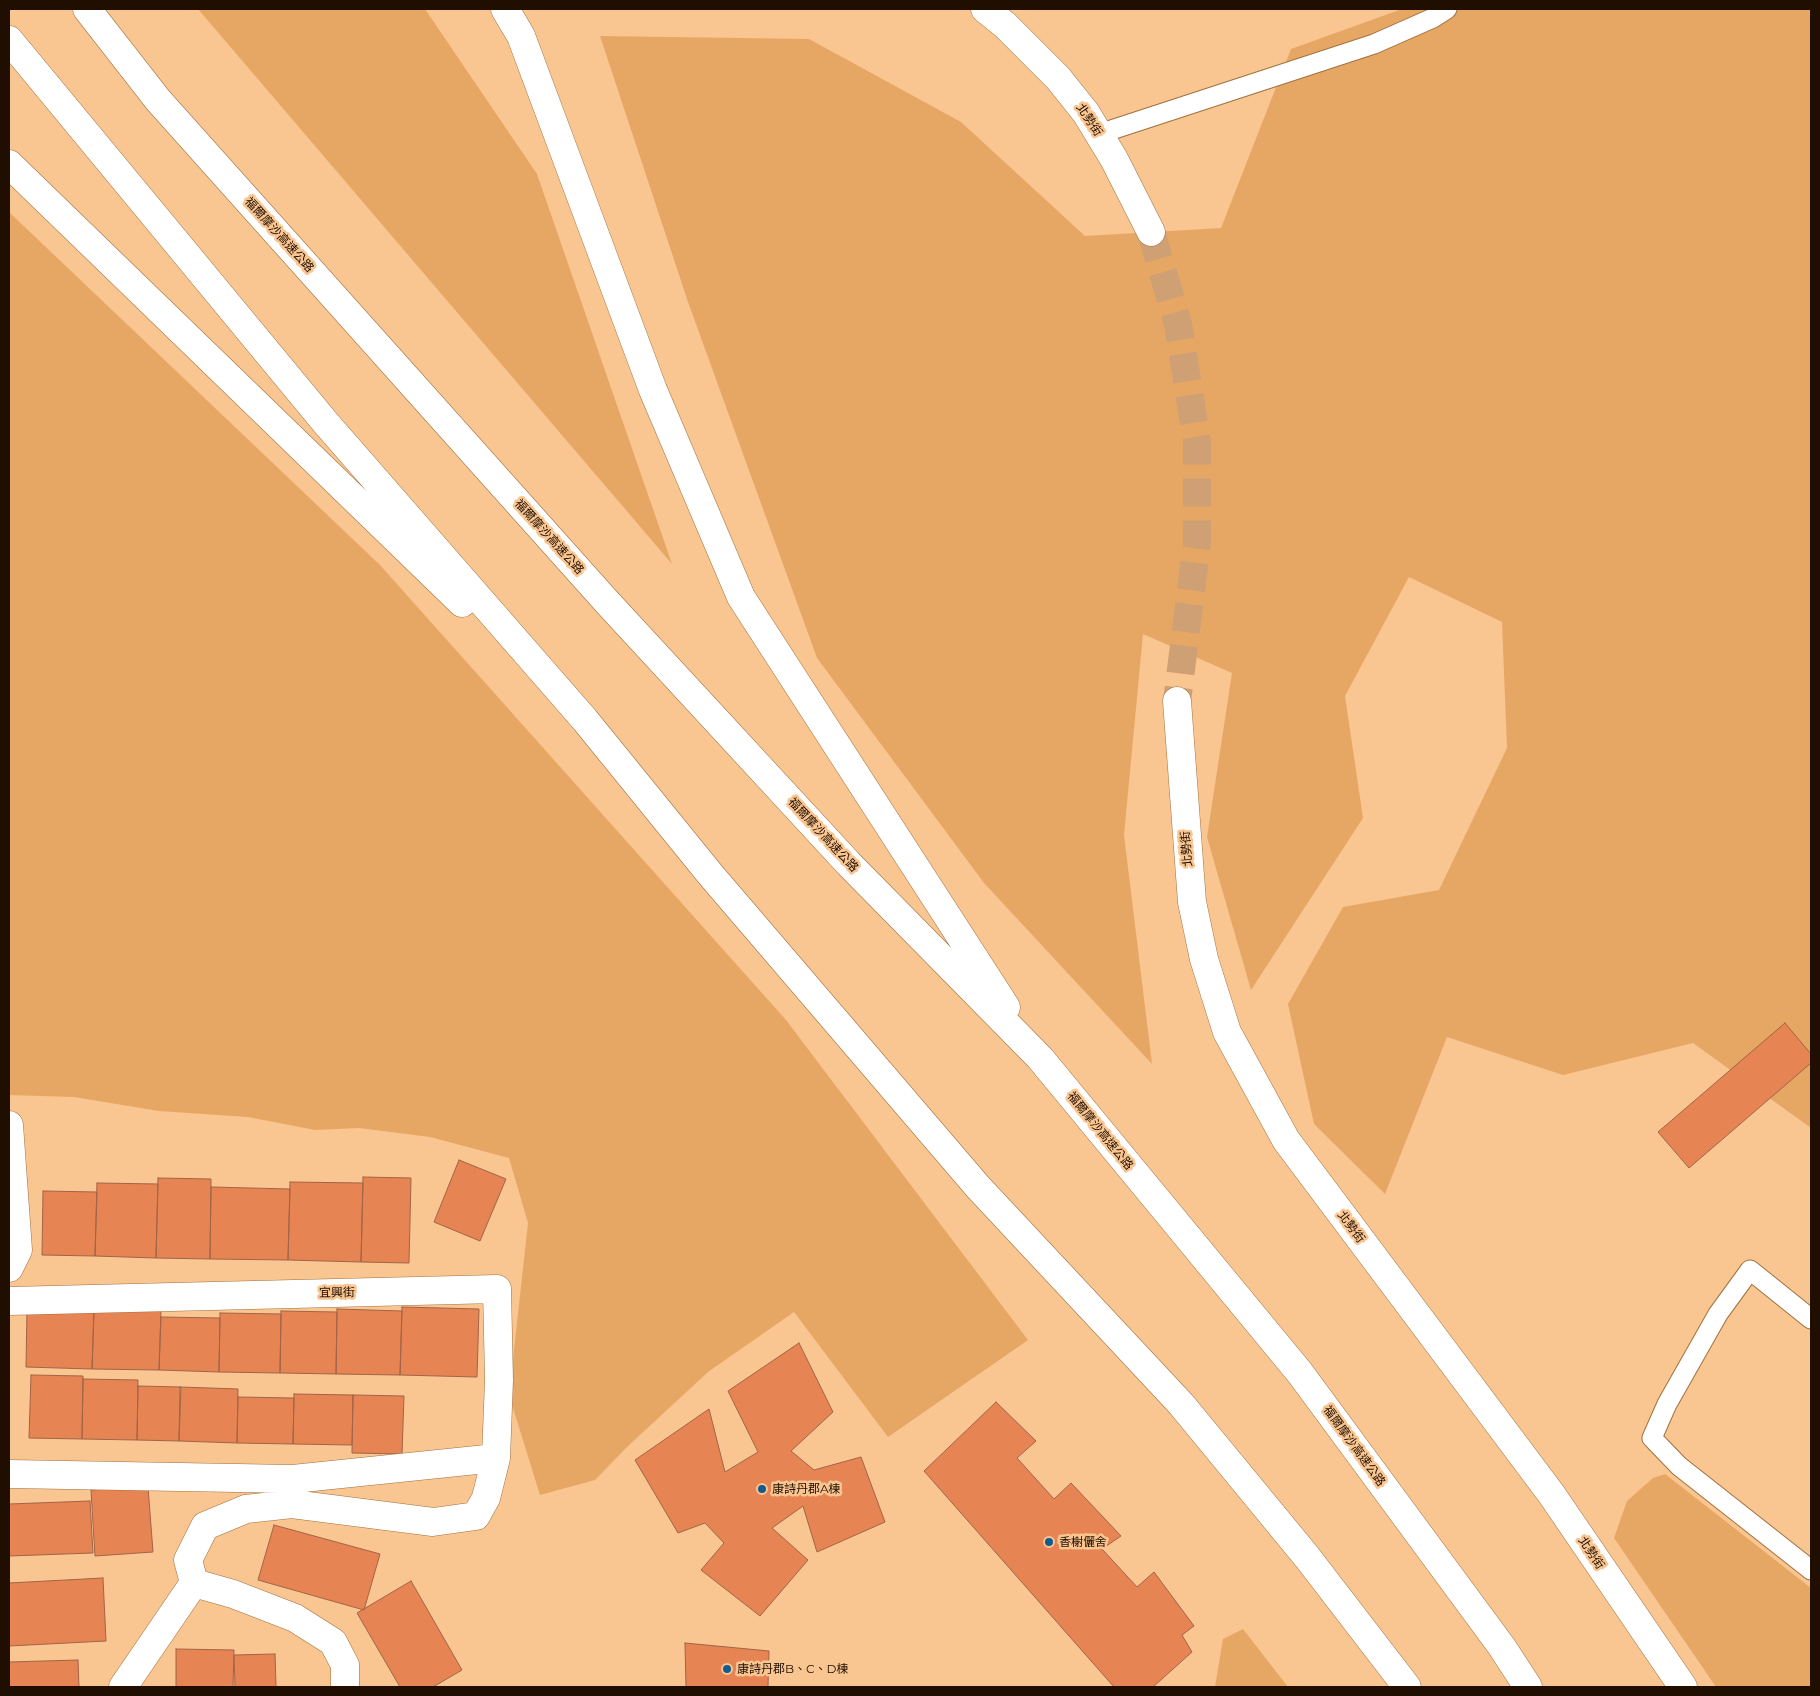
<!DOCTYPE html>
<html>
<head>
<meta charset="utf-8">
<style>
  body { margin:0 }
  #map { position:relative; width:1820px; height:1696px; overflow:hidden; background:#f9c590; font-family:Montserrat,sans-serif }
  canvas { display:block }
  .frame { position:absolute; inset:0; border:10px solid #200e00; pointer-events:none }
</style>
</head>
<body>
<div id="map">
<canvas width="1820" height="1696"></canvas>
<div class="frame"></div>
</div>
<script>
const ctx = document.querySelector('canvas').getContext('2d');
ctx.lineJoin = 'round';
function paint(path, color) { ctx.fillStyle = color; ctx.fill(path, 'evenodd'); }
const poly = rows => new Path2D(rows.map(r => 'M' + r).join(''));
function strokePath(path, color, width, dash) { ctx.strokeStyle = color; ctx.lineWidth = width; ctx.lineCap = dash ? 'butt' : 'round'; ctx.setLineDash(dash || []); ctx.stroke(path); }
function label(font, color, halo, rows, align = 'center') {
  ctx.font = font + ' Montserrat,"Noto Sans TC",sans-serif'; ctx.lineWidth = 5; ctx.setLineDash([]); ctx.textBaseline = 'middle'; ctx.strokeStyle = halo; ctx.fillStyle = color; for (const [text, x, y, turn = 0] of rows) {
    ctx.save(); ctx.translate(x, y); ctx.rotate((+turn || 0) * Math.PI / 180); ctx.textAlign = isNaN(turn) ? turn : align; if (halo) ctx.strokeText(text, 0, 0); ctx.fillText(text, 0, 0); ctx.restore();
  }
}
paint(poly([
  [198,9,425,9,537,174,672,564],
  [1402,9,1811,9,1811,1128,1693,1043,1563,1075,1447,1037,1385,1194,1314,1124,1288,1004,1343,907,1439,890,1507,748,1502,622,1409,577,1345,696,1363,818,1251,990,1207,837,1232,673,1143,634,1124,835,1152,1064,984,883,817,658,688,302,600,36,809,39,961,122,1085,236,1221,228,1291,49],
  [9,212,380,565,786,1020,1028,1340,888,1437,794,1312,708,1372,627,1447,595,1480,540,1495,509,1395,528,1223,509,1158,430,1137,359,1128,315,1130,248,1117,159,1111,74,1097,9,1095],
  [1665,1474,1811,1588,1811,1687,1716,1687,1614,1538,1627,1501,1653,1478],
  [1243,1629,1288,1687,1215,1687,1223,1639]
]), '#e7a764');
const building = poly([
  [1785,1023,1811,1054,1811,1063,1689,1168,1658,1132,1785,1023],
  [459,1160,506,1179,480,1241,434,1222,459,1160],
  [363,1177,411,1178,409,1263,361,1262,363,1177],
  [158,1178,211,1179,210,1259,156,1258,158,1178],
  [290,1182,363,1183,361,1262,288,1260,290,1182],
  [97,1183,158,1184,156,1258,95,1256,97,1183],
  [211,1187,290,1189,288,1260,210,1259,211,1187],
  [43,1191,97,1192,95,1256,42,1255,43,1191],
  [402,1307,479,1309,477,1377,400,1375,402,1307],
  [94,1308,161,1309,159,1370,92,1369,94,1308],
  [27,1309,94,1311,92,1369,26,1367,27,1309],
  [337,1309,402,1311,400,1375,336,1374,337,1309],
  [281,1311,337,1312,336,1374,280,1373,281,1311],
  [220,1313,281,1314,280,1373,219,1372,220,1313],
  [161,1317,220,1318,219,1372,159,1370,161,1317],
  [799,1343,833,1412,791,1451,814,1470,861,1457,885,1522,817,1552,803,1506,772,1528,808,1560,760,1616,701,1570,724,1543,705,1523,678,1533,635,1460,709,1409,725,1472,758,1452,728,1391,799,1343],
  [31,1375,83,1376,82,1439,29,1438,31,1375],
  [83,1379,138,1380,137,1440,82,1439,83,1379],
  [138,1386,181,1387,179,1441,137,1440,138,1386],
  [180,1387,238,1389,237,1443,179,1441,180,1387],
  [294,1394,353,1395,352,1445,293,1444,294,1394],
  [353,1395,404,1396,402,1454,352,1453,353,1395],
  [238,1397,294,1398,293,1444,237,1443,238,1397],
  [996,1402,1036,1441,1017,1458,1054,1499,1071,1483,1121,1536,1102,1549,1137,1587,1154,1572,1194,1626,1182,1635,1192,1652,1153,1687,1114,1687,924,1471,996,1402],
  [148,1487,153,1552,95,1556,91,1490,148,1487],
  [90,1501,93,1553,9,1556,9,1504,90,1501],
  [274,1525,380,1554,364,1610,258,1580,274,1525],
  [103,1578,106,1641,9,1646,9,1583,103,1578],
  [411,1581,462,1670,433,1687,400,1687,357,1613,411,1581],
  [685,1643,769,1651,768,1687,686,1687,685,1643],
  [176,1649,234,1650,233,1687,176,1687,176,1649],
  [275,1654,276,1687,235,1687,234,1655,275,1654],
  [78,1660,79,1687,9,1687,9,1662,78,1660]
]);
paint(building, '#e68453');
strokePath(building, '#a16447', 1);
strokePath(poly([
  [1151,232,1178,324,1197,442,1197,543,1177,701]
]), '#cea073', 28, [28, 14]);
const service = poly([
  [1099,134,1374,44,1433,18,1447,9],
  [1811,1319,1750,1270,1718,1314,1667,1404,1652,1438,1679,1466,1811,1570]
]);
const minor = poly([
  [985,9,1005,25,1058,78,1086,113,1114,159,1151,232],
  [1177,701,1192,902,1204,959,1227,1032,1286,1140,1552,1495,1683,1687],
  [9,1125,18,1250,9,1268],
  [9,1301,497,1289,499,1380,496,1458,293,1479,9,1474],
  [123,1687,194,1583],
  [345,1687,345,1665,333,1642,295,1618,233,1594,194,1583,188,1560,205,1526,246,1509,292,1504,433,1522,476,1516,486,1498,496,1458]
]);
const motorway = poly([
  [87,9,158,100,607,602,849,864,1040,1058,1300,1373,1502,1647,1528,1687],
  [505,9,521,36,653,390,741,597,1006,1007],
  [9,40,325,422,585,720,710,874,978,1187,1181,1404,1307,1557,1407,1687],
  [9,164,462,603]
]);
strokePath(service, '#a1713e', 21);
strokePath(minor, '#a1713e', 29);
strokePath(motorway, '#a1713e', 29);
strokePath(service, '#fff', 19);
strokePath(minor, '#fff', 28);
strokePath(motorway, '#fff', 28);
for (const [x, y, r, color] of [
  [762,1489,5,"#135b8f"],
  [1049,1542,5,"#135b8f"],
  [727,1669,5,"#135b8f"]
]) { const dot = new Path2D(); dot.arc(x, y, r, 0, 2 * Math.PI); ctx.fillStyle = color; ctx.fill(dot); strokePath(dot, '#f9c590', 2); }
label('12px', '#200e00', '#f9c590', [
  ["北勢街",1089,120,56],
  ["福爾摩沙高速公路",279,235,48],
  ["福爾摩沙高速公路",549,537,48],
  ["福爾摩沙高速公路",823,835,47],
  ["北勢街",1187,849,-95],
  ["福爾摩沙高速公路",1100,1131,51],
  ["北勢街",1351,1227,53],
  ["宜興街",337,1293,-1],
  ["福爾摩沙高速公路",1354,1446,54],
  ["北勢街",1591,1553,56]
]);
label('12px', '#200e00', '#f9c590', [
  ["康詩丹郡A棟",772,1489],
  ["香榭儷舍",1059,1542],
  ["康詩丹郡B、C、D棟",737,1669]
], 'left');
</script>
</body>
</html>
